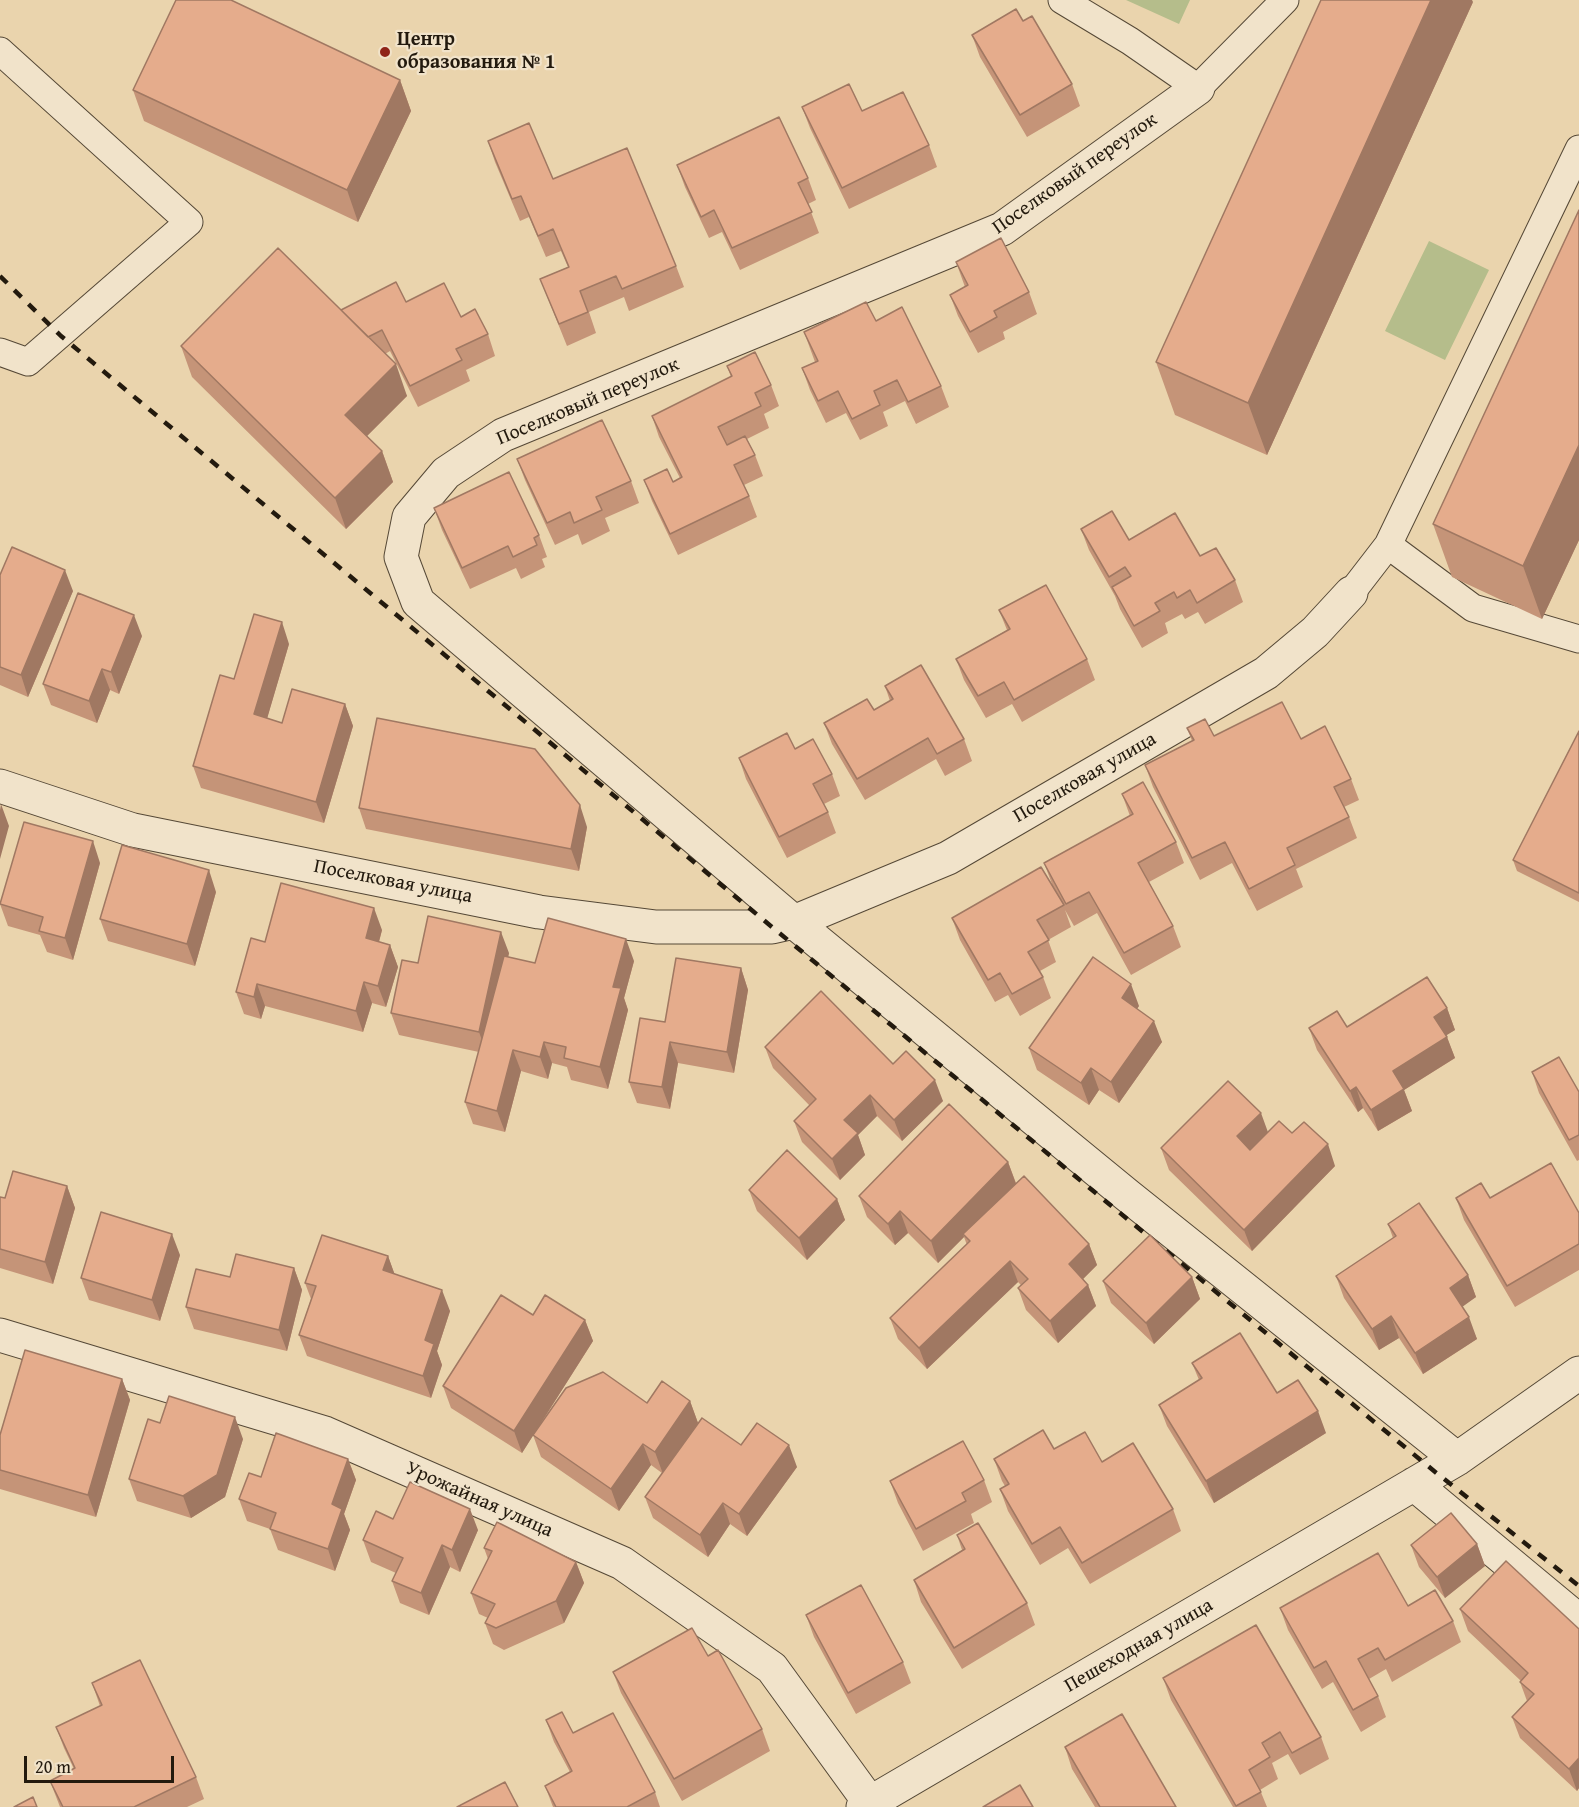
<!DOCTYPE html>
<html>
<head>
<meta charset="utf-8">
<style>
  body { margin:0 }
  #map { position:relative; width:1579px; height:1807px; overflow:hidden; background:#ead4ad; font-family:"Gentium Book Plus",serif }
  canvas { display:block }
  .scale { position:absolute; left:24px; top:1756px; width:150px; height:27px; box-sizing:border-box; border:3px solid #231a0e; border-top:0; padding-left:8px; font-size:18px; line-height:21px; white-space:nowrap; color:#231a0e; -webkit-text-stroke:4px #f1e3ca; paint-order:stroke }
</style>
</head>
<body>
<div id="map">
<canvas width="1579" height="1807"></canvas>
<div class="scale">20 m</div>
</div>
<script>
const ctx = document.querySelector('canvas').getContext('2d');
ctx.lineJoin = 'round';
function paint(path, color) { ctx.fillStyle = color; ctx.fill(path, 'evenodd'); }
const poly = rows => new Path2D(rows.map(r => 'M' + r).join(''));
function strokePath(path, color, width, dash) { ctx.strokeStyle = color; ctx.lineWidth = width; ctx.lineCap = dash ? 'butt' : 'round'; ctx.setLineDash(dash || []); ctx.stroke(path); }
function label(font, color, halo, rows, align = 'center') {
  ctx.font = font + ' "Gentium Book Plus",serif'; ctx.lineWidth = 4.5; ctx.setLineDash([]); ctx.textBaseline = 'middle'; ctx.strokeStyle = halo; ctx.fillStyle = color; for (const [text, x, y, turn = 0] of rows) {
    ctx.save(); ctx.translate(x, y); ctx.rotate((+turn || 0) * Math.PI / 180); ctx.textAlign = isNaN(turn) ? turn : align; if (halo) ctx.strokeText(text, 0, 0); ctx.fillText(text, 0, 0); ctx.restore();
  }
}
paint(poly([
  [1126,0,1190,0,1179,24],
  [1429,241,1489,270,1445,360,1385,331]
]), '#b5bd8b');
const service = poly([
  [1062,0,1130,41,1198,88,1285,0],
  [0,51,189,222,28,362,0,352],
  [1388,545,1473,608,1579,639],
  [1351,593,1388,545,1579,149]
]);
const minor = poly([
  [1198,88,1002,229,503,435,446,473,409,517,401,557,418,602,794,922,1127,1195,1457,1459],
  [0,786,133,830,539,912,656,927,772,927,794,922,948,858,1266,673,1315,632,1351,593],
  [0,1335,325,1433,622,1563,772,1668,870,1803],
  [1414,1484,1579,1621],
  [863,1807,1457,1459,1579,1373]
]);
strokePath(service, '#554836', 29);
strokePath(minor, '#554836', 35);
strokePath(service, '#f1e3ca', 27);
strokePath(minor, '#f1e3ca', 33);
strokePath(poly([
  [0,276,61,336,772,927,1434,1471,1579,1586]
]), '#231a0e', 4.5, [10, 10]);
paint(poly([
  [1473,2,1267,455,1175,415,1156,362],
  [972,35,1072,84,1080,106,1027,137,980,57],
  [400,80,411,111,358,222,144,121,133,90],
  [802,107,862,111,929,145,937,167,849,209,810,128],
  [488,141,553,179,676,266,684,287,629,311,624,297,589,312,596,333,567,346,540,279,568,267,561,251,546,257,529,217,520,221,495,162],
  [677,165,808,178,816,200,808,204,819,233,740,270,722,232,709,238,685,187],
  [1579,210,1579,540,1542,619,1452,577,1433,524],
  [956,262,1029,292,1037,314,1003,332,1005,339,978,353,958,316,950,295,965,287],
  [406,302,461,317,488,334,495,356,466,370,470,381,418,407,390,351,385,354,407,396,367,436,382,451,393,482,346,529,192,377,181,346,341,310],
  [876,321,941,386,949,407,916,424,905,401,883,412,888,426,860,440,846,413,826,423,810,390,802,368,815,362,804,332],
  [727,366,771,385,779,406,764,414,769,428,747,439,755,455,763,476,744,485,749,496,757,517,678,555,652,501,644,480,673,482,680,478,659,437,652,416,731,377],
  [517,459,631,481,639,503,605,518,610,531,582,545,578,534,555,545,525,480],
  [434,508,539,535,547,557,542,559,545,567,521,579,516,568,470,589,442,530],
  [1081,529,1200,556,1235,580,1243,602,1205,624,1198,612,1185,619,1182,614,1165,623,1168,633,1142,648,1120,609,1115,596,1089,550],
  [0,575,73,591,28,697,0,685],
  [999,610,1087,659,1095,680,1022,722,1012,704,986,718,964,680,956,659,1007,630],
  [142,636,119,694,110,690,97,723,51,705,43,684],
  [289,644,267,718,282,723,345,704,353,726,324,823,201,788,193,766,234,679],
  [885,686,964,739,972,761,945,776,936,759,865,800,832,744,824,723,874,710,890,701],
  [1187,728,1214,736,1301,739,1351,779,1359,800,1344,807,1349,817,1357,838,1296,869,1303,887,1257,911,1232,863,1200,880,1153,787,1145,765,1192,741],
  [1579,731,1579,902,1517,871,1513,860],
  [795,749,832,774,840,796,824,804,828,812,836,833,787,858,746,779,739,758],
  [1122,794,1176,842,1184,863,1149,882,1173,926,1181,947,1131,975,1097,913,1074,926,1065,910,1071,927,1048,940,1056,962,1040,971,1043,977,1051,998,1020,1016,1008,995,995,1002,960,940,952,918,1052,884,1044,863,1130,816],
  [359,808,587,827,579,871,366,829],
  [100,863,73,960,47,952,40,935,8,926,0,904],
  [216,892,195,966,108,941,100,919],
  [382,930,379,942,390,945,398,967,386,1007,372,1003,363,1032,265,1006,261,1019,244,1014,236,992,265,942],
  [509,953,508,957,535,963,634,961,624,998,628,1010,608,1089,571,1080,567,1067,552,1063,548,1079,521,1071,505,1132,473,1124,465,1102,479,1052,399,1035,391,1013,418,963],
  [741,968,748,990,734,1073,678,1063,670,1109,637,1103,629,1082,665,1022],
  [1139,1006,1137,1009,1162,1042,1119,1103,1099,1090,1089,1105,1037,1070,1029,1048],
  [1447,1008,1455,1030,1446,1035,1455,1058,1404,1090,1412,1111,1378,1131,1363,1108,1358,1112,1317,1050,1309,1028,1347,1027],
  [765,1047,893,1064,943,1101,902,1141,877,1116,858,1135,865,1155,840,1180,802,1142,794,1121,810,1106,773,1068],
  [1532,1072,1579,1092,1579,1160,1577,1161,1539,1093],
  [1268,1132,1335,1166,1252,1251,1169,1170,1161,1148],
  [1008,1162,1016,1183,1089,1244,1097,1265,1083,1279,1088,1285,1096,1306,1058,1343,1026,1310,1018,1288,1021,1285,1018,1282,927,1369,898,1339,890,1318,967,1245,964,1237,938,1263,908,1233,895,1245,867,1217,859,1196],
  [67,1186,75,1208,53,1284,0,1268,0,1197,5,1198],
  [749,1190,837,1199,845,1220,807,1260,757,1211],
  [1456,1198,1490,1198,1579,1213,1579,1270,1515,1307,1464,1220],
  [1388,1224,1468,1275,1476,1297,1462,1306,1477,1339,1423,1374,1399,1338,1379,1350,1344,1298,1336,1276,1393,1238],
  [180,1255,160,1321,89,1300,81,1278],
  [388,1256,394,1273,450,1311,437,1351,442,1365,431,1398,307,1356,299,1335,311,1299,305,1283],
  [294,1268,302,1290,287,1351,194,1329,186,1307,230,1277],
  [1192,1277,1200,1299,1154,1344,1111,1303,1103,1281],
  [533,1315,585,1320,593,1341,522,1453,451,1408,443,1386],
  [1192,1363,1326,1433,1214,1503,1167,1426,1159,1405,1199,1380],
  [122,1379,130,1400,96,1517,0,1489,0,1435],
  [690,1401,698,1423,741,1445,797,1467,747,1536,730,1524,708,1557,653,1518,645,1497,662,1473,651,1465,619,1511,541,1457,533,1435,647,1403],
  [160,1423,243,1439,225,1497,191,1518,137,1501,129,1479],
  [1054,1449,1102,1462,1173,1509,1181,1531,1090,1584,1068,1548,1040,1565,1008,1511,1000,1489,1005,1486,1002,1481,994,1459],
  [348,1459,356,1480,344,1514,350,1530,335,1571,278,1550,270,1529,247,1521,239,1499,261,1477],
  [984,1480,992,1502,971,1514,974,1523,923,1551,898,1503,890,1481],
  [393,1519,478,1530,460,1572,450,1567,429,1615,400,1603,392,1581,396,1573,371,1562,363,1540],
  [957,1535,1027,1603,1035,1625,962,1669,921,1602,914,1580,962,1550],
  [1477,1544,1485,1566,1445,1598,1419,1567,1411,1545],
  [484,1548,576,1562,584,1583,564,1623,504,1650,493,1644,485,1623,488,1618,479,1614,471,1593,488,1559],
  [1408,1606,1453,1621,1461,1642,1392,1682,1386,1669,1369,1679,1378,1696,1386,1717,1361,1732,1333,1682,1322,1689,1288,1630,1280,1608],
  [1460,1609,1579,1629,1579,1788,1577,1791,1520,1738,1512,1717,1527,1701,1520,1682,1521,1681,1468,1631],
  [806,1615,903,1662,911,1683,856,1714,814,1637],
  [613,1672,762,1729,770,1751,682,1801,621,1693],
  [1163,1678,1321,1737,1329,1759,1300,1775,1288,1754,1272,1763,1278,1779,1260,1790,1267,1807,1233,1807,1171,1700],
  [92,1683,196,1777,204,1799,187,1807,60,1807,50,1781,74,1769,64,1748,56,1727,100,1706],
  [546,1720,573,1733,655,1792,660,1807,553,1807,545,1786,570,1772,554,1742],
  [1065,1747,1176,1807,1095,1807,1072,1769]
]), '#c59478');
paint(poly([
  [1431,0,1472,0,1473,2,1267,455,1248,403],
  [400,80,411,111,358,222,347,190],
  [396,364,407,396,357,446,345,415],
  [1579,445,1579,540,1542,619,1523,566],
  [382,451,393,482,346,529,335,498],
  [65,570,73,591,28,697,21,675],
  [134,615,142,636,119,694,111,672],
  [282,622,289,644,262,736,254,714],
  [102,669,110,690,97,723,89,701],
  [345,704,353,726,324,823,316,802],
  [1,804,9,826,0,859,0,810],
  [580,805,587,827,579,871,571,849],
  [93,841,100,863,73,960,65,938],
  [209,870,216,892,195,966,187,944],
  [374,908,382,930,374,960,366,938],
  [501,932,509,953,487,1054,479,1032],
  [626,939,634,961,624,998,628,1010,608,1089,600,1067,613,987],
  [390,945,398,967,386,1007,378,986],
  [741,968,748,990,734,1073,727,1052],
  [364,982,372,1003,363,1032,356,1011],
  [257,984,265,1006,261,1019,254,997],
  [1131,984,1139,1006,1129,1020,1122,998],
  [1447,1008,1455,1030,1442,1038,1434,1017],
  [1154,1021,1162,1042,1119,1103,1111,1082],
  [1447,1037,1455,1058,1404,1090,1412,1111,1378,1131,1371,1110,1393,1071],
  [544,1042,552,1063,548,1079,540,1057],
  [670,1042,678,1063,670,1109,662,1087],
  [513,1050,521,1071,505,1132,497,1111],
  [1091,1068,1099,1090,1089,1105,1081,1083],
  [935,1080,943,1101,902,1141,894,1120],
  [1356,1087,1363,1108,1358,1112,1350,1091],
  [870,1095,877,1116,858,1135,865,1155,840,1180,832,1159,844,1120],
  [1261,1113,1269,1135,1245,1158,1237,1136],
  [1328,1144,1335,1166,1252,1251,1244,1230],
  [1008,1162,1016,1184,963,1234,964,1237,938,1263,931,1241],
  [67,1186,75,1208,53,1284,45,1262],
  [837,1199,845,1220,807,1260,799,1238],
  [900,1211,908,1233,895,1245,888,1224],
  [172,1234,180,1255,160,1321,152,1300],
  [1089,1244,1097,1265,1077,1285,1069,1264],
  [388,1256,396,1278,383,1270],
  [1010,1261,1018,1282,927,1369,919,1348],
  [294,1268,302,1290,287,1351,279,1330],
  [1468,1275,1476,1297,1458,1310,1450,1288],
  [1192,1277,1200,1299,1154,1344,1146,1323],
  [1088,1285,1096,1306,1058,1343,1050,1321],
  [442,1290,450,1311,437,1351,442,1365,431,1398,423,1376,425,1340],
  [1391,1316,1399,1338,1379,1350,1372,1329],
  [1469,1317,1477,1339,1423,1374,1415,1353],
  [585,1320,593,1341,522,1453,514,1431],
  [122,1379,130,1400,96,1517,88,1495],
  [690,1401,698,1423,663,1474,655,1452],
  [1318,1411,1326,1433,1214,1503,1206,1481],
  [235,1417,243,1439,225,1497,191,1518,183,1496],
  [643,1444,651,1465,619,1511,611,1489],
  [789,1445,797,1467,747,1536,739,1514],
  [348,1459,356,1480,344,1514,350,1530,335,1571,328,1549,332,1504],
  [723,1503,730,1524,708,1557,700,1535],
  [470,1509,478,1530,460,1572,452,1550],
  [1477,1544,1485,1566,1445,1598,1437,1577],
  [442,1545,450,1567,429,1615,421,1593],
  [576,1562,584,1583,564,1623,556,1601],
  [1579,1758,1579,1788,1577,1791,1569,1769]
]), '#a07862');
const building = poly([
  [176,0,231,0,400,80,347,190,133,90,176,0],
  [1321,0,1431,0,1248,403,1156,362,1321,0],
  [1016,9,1023,21,1032,16,1072,84,1020,115,972,35,1016,9],
  [849,84,862,111,903,92,929,145,842,188,802,107,849,84],
  [779,117,808,178,798,183,812,212,732,248,714,210,701,217,677,165,779,117],
  [529,123,553,179,627,148,676,266,622,289,616,276,580,291,588,312,559,324,540,279,569,267,553,229,538,236,521,196,512,199,488,141,529,123],
  [1579,210,1579,445,1523,566,1433,524,1579,210],
  [1001,238,1029,292,994,311,997,317,970,332,950,295,968,285,956,262,1001,238],
  [278,248,396,364,345,415,382,451,335,498,181,346,278,248],
  [396,282,406,302,444,283,461,317,475,309,488,334,456,349,462,360,410,386,382,330,368,337,341,310,396,282],
  [866,302,876,321,902,307,941,386,908,402,897,380,874,391,880,405,852,419,838,391,818,401,802,368,818,361,804,332,866,302],
  [755,352,771,385,755,393,761,406,718,427,727,445,745,436,755,455,734,465,749,496,670,534,644,480,667,469,673,482,682,477,652,416,732,376,727,366,755,352],
  [602,420,631,481,596,497,602,510,574,523,570,512,547,523,517,459,602,420],
  [509,472,539,535,534,538,537,545,513,557,508,546,462,568,434,508,509,472],
  [1112,511,1129,540,1175,513,1200,556,1216,548,1235,580,1197,603,1190,590,1177,598,1174,592,1155,603,1160,611,1134,626,1112,587,1131,576,1125,567,1109,577,1081,529,1112,511],
  [12,547,65,570,21,675,0,667,0,575,12,547],
  [1046,585,1087,659,1014,700,1004,682,978,696,956,659,1010,629,999,610,1046,585],
  [78,593,134,615,111,672,102,669,89,701,43,684,78,593],
  [254,614,282,622,254,714,282,723,292,689,345,704,316,802,193,766,220,675,234,679,254,614],
  [921,665,964,739,937,754,928,738,857,779,824,723,867,699,874,710,893,699,885,686,921,665],
  [1282,702,1301,739,1325,726,1351,779,1334,787,1349,817,1287,848,1295,865,1249,889,1225,842,1192,858,1145,765,1194,740,1187,728,1205,719,1214,736,1282,702],
  [377,718,535,749,580,805,571,849,359,808,377,718],
  [1579,731,1579,893,1513,860,1579,731],
  [787,733,795,749,813,739,832,774,813,784,828,812,779,837,739,758,787,733],
  [1143,782,1176,842,1138,863,1173,926,1124,953,1089,892,1066,904,1044,863,1133,814,1122,794,1143,782],
  [24,822,93,841,65,938,39,931,43,917,0,904,24,822],
  [122,845,209,870,187,944,100,919,122,845],
  [1041,867,1064,905,1037,920,1049,940,1028,952,1043,977,1012,994,1000,973,988,980,952,918,1041,867],
  [281,883,374,908,366,938,390,945,378,986,364,982,356,1011,257,984,254,997,236,992,251,938,265,942,281,883],
  [428,916,501,932,479,1032,391,1013,402,960,418,963,428,916],
  [548,918,626,939,613,987,621,988,600,1067,564,1058,566,1047,544,1042,540,1057,513,1050,497,1111,465,1102,504,956,535,963,548,918],
  [1093,957,1131,984,1122,998,1154,1021,1111,1082,1091,1068,1081,1083,1029,1048,1093,957],
  [676,958,741,968,727,1052,670,1042,662,1087,629,1082,640,1018,665,1022,676,958],
  [1427,977,1447,1008,1434,1017,1447,1037,1393,1071,1404,1089,1371,1110,1356,1087,1350,1091,1309,1028,1337,1011,1347,1027,1427,977],
  [821,991,893,1064,906,1051,935,1080,894,1120,870,1095,844,1120,858,1133,832,1159,794,1121,816,1099,765,1047,821,991],
  [1559,1057,1579,1092,1579,1135,1569,1140,1532,1072,1559,1057],
  [1228,1081,1261,1113,1237,1136,1250,1150,1279,1121,1292,1133,1304,1122,1328,1144,1244,1230,1161,1148,1228,1081],
  [949,1104,1008,1162,931,1241,900,1211,888,1224,859,1196,949,1104],
  [787,1150,837,1199,799,1238,749,1190,787,1150],
  [1551,1163,1579,1213,1579,1244,1507,1286,1456,1198,1481,1183,1490,1198,1551,1163],
  [13,1171,67,1186,45,1262,0,1249,0,1197,5,1198,13,1171],
  [1024,1176,1089,1244,1069,1264,1088,1285,1050,1321,1018,1288,1028,1279,1010,1261,919,1348,890,1318,970,1241,963,1234,1024,1176],
  [1419,1203,1468,1275,1450,1288,1469,1317,1415,1353,1391,1316,1372,1329,1336,1276,1396,1236,1388,1224,1419,1203],
  [101,1212,172,1234,152,1300,81,1278,101,1212],
  [322,1235,388,1256,383,1270,442,1290,425,1340,434,1344,423,1376,299,1335,316,1286,305,1283,322,1235],
  [1150,1235,1192,1277,1146,1323,1103,1281,1150,1235],
  [236,1254,294,1268,279,1330,186,1307,196,1269,230,1277,236,1254],
  [501,1295,533,1315,545,1295,585,1320,514,1431,443,1386,501,1295],
  [1240,1333,1277,1393,1298,1380,1318,1411,1206,1481,1159,1405,1202,1378,1192,1363,1240,1333],
  [25,1350,122,1379,88,1495,0,1470,0,1435,25,1350],
  [603,1372,647,1403,662,1381,690,1401,655,1452,643,1444,611,1489,533,1435,566,1388,603,1372],
  [169,1396,235,1417,217,1475,183,1496,129,1479,148,1419,160,1423,169,1396],
  [702,1418,741,1445,757,1423,789,1445,739,1514,723,1503,700,1535,645,1497,702,1418],
  [1043,1430,1054,1449,1085,1432,1102,1462,1133,1443,1173,1509,1082,1563,1060,1527,1032,1544,1000,1489,1009,1484,994,1459,1043,1430],
  [276,1433,348,1459,332,1504,342,1509,328,1549,270,1529,276,1513,239,1499,249,1473,261,1477,276,1433],
  [963,1441,984,1480,962,1493,966,1501,916,1529,890,1481,963,1441],
  [410,1482,470,1509,452,1550,442,1545,421,1593,392,1581,403,1558,363,1540,376,1511,393,1519,410,1482],
  [1451,1513,1477,1544,1437,1577,1411,1545,1451,1513],
  [497,1522,576,1562,556,1601,496,1628,485,1623,495,1604,471,1593,492,1551,484,1548,497,1522],
  [978,1523,1027,1603,954,1648,914,1580,965,1549,957,1535,978,1523],
  [1378,1553,1408,1606,1435,1590,1453,1621,1385,1660,1378,1648,1358,1659,1378,1696,1353,1710,1326,1661,1314,1668,1280,1608,1378,1553],
  [1506,1561,1579,1629,1579,1758,1569,1769,1512,1717,1534,1694,1520,1682,1528,1673,1460,1609,1506,1561],
  [861,1585,903,1662,848,1693,806,1615,861,1585],
  [1256,1625,1321,1737,1292,1753,1280,1732,1262,1743,1270,1757,1249,1770,1261,1792,1236,1806,1163,1678,1256,1625],
  [692,1628,708,1656,718,1650,762,1729,674,1779,613,1672,692,1628],
  [140,1660,196,1777,134,1807,63,1807,50,1781,75,1768,56,1727,102,1705,92,1683,140,1660],
  [562,1712,573,1733,613,1713,655,1792,627,1807,556,1807,545,1786,572,1771,546,1720,562,1712],
  [1122,1714,1176,1807,1100,1807,1065,1747,1122,1714],
  [505,1782,518,1807,457,1807,505,1782],
  [1020,1785,1033,1807,983,1807,1020,1785],
  [33,1797,37,1807,14,1807,33,1797]
]);
paint(building, '#e5ac8c');
strokePath(building, '#a07862', 1.5);
for (const [x, y, r, color] of [
  [385,52,6,"#8f2418"]
]) { const dot = new Path2D(); dot.arc(x, y, r, 0, 2 * Math.PI); ctx.fillStyle = color; ctx.fill(dot); strokePath(dot, '#f1e3ca', 2); }
label('bold 20px', '#231a0e', '#f1e3ca', [
  ["Центр",397,40],
  ["образования № 1",397,63]
], 'left');
label('20px', '#231a0e', '#f1e3ca', [
  ["Поселковый переулок",1075,174,-35],
  ["Поселковый переулок",588,402,-23],
  ["Поселковая улица",1085,778,-30],
  ["Поселковая улица",393,882,11],
  ["Урожайная улица",479,1500,24],
  ["Пешеходная улица",1139,1646,-30]
]);
</script>
</body>
</html>
